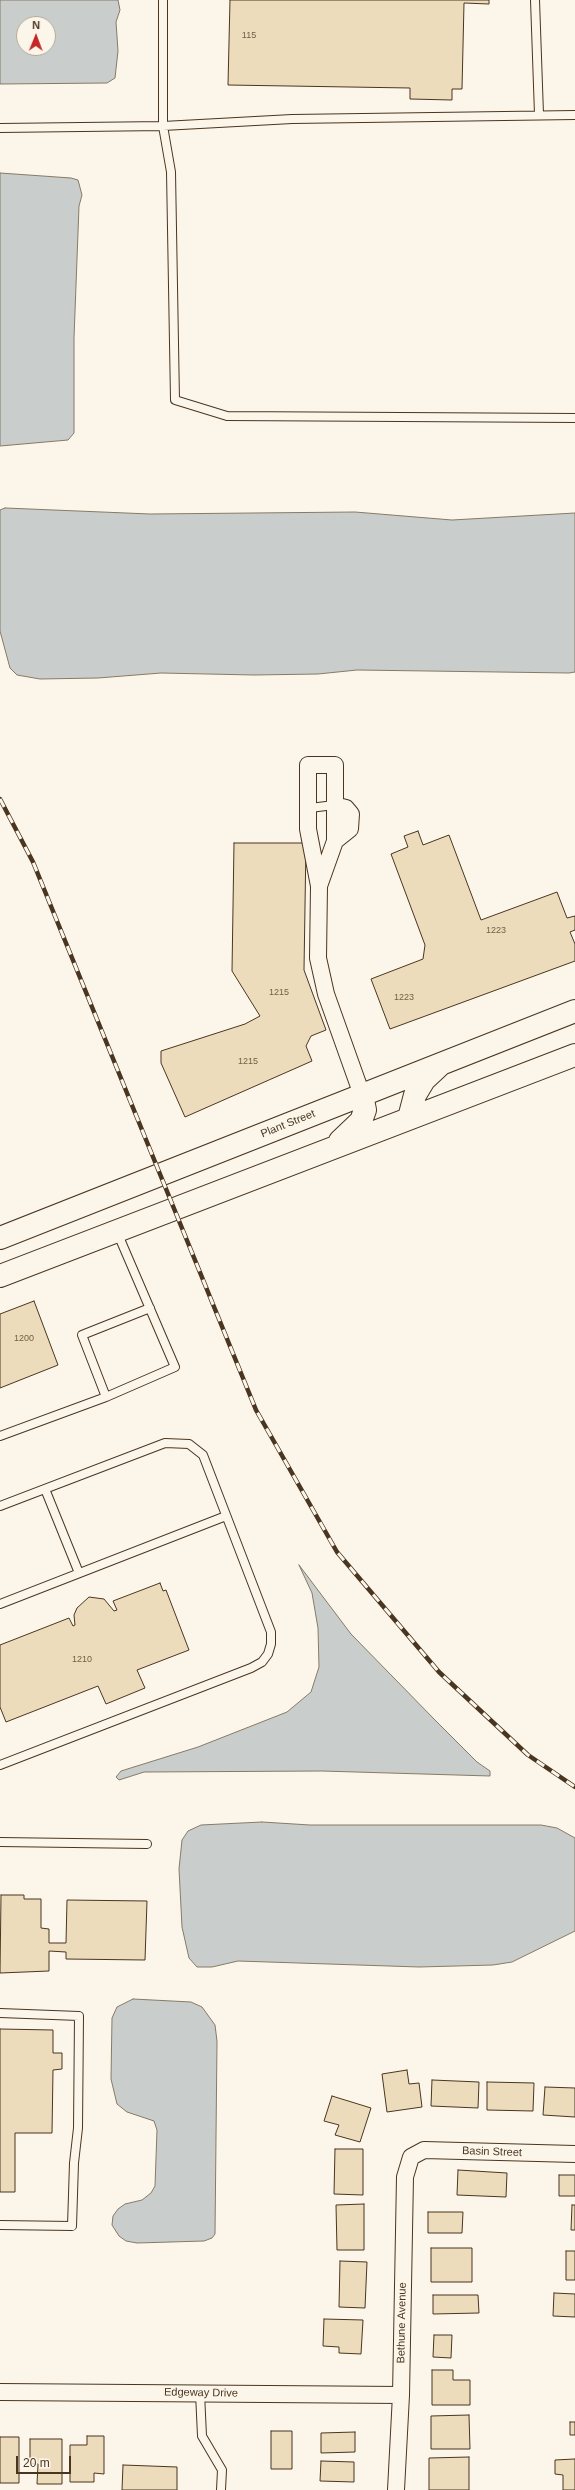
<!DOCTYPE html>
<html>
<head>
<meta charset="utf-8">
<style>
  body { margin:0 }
  #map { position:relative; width:575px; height:2490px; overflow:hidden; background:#fbf6e9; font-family:Arial,sans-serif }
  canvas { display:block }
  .north { position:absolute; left:16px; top:16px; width:40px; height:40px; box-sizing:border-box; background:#fbf6e9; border:1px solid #b4a999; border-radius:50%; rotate:1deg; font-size:11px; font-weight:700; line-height:16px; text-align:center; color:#4a3520 }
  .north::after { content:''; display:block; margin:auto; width:14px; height:18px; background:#c62828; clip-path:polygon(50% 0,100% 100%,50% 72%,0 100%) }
  .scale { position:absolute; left:16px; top:2456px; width:55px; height:18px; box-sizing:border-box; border:2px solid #4a3520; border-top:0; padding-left:5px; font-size:12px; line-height:14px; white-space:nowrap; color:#4a3520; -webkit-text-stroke:3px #fbf6e9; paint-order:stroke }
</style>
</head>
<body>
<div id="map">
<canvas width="575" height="2490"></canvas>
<div class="north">N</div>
<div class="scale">20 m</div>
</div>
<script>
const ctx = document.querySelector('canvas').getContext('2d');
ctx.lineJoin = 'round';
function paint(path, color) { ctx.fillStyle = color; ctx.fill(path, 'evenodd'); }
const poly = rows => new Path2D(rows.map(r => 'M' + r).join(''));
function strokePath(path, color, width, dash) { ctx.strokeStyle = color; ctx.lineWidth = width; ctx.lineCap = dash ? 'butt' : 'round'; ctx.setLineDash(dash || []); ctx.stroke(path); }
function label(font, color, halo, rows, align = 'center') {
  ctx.font = font + ' Arial,sans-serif'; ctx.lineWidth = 3; ctx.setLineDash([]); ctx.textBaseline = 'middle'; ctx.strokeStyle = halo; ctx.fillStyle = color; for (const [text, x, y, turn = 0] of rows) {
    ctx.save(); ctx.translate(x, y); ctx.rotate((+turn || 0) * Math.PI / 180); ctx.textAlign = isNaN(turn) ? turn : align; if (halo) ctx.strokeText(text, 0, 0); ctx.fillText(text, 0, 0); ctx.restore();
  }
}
const water = poly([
  [0,0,118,0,120,10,116,22,118,51,115,78,107,83,0,84,0,0],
  [24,24,48,24,48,48,24,48,24,24],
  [0,173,71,178,78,180,82,195,79,206,74,338,74,433,68,440,0,446,0,173],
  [5,508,150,514,355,512,452,520,575,513,575,672,569,673,357,670,318,674,254,675,161,673,98,678,40,679,17,675,10,668,0,631,0,510,5,508],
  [299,1565,351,1634,435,1720,477,1762,490,1771,490,1776,322,1771,144,1772,119,1780,116,1777,121,1771,198,1747,287,1712,311,1692,319,1667,318,1628,312,1593,299,1565],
  [262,1822,310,1825,541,1825,557,1828,575,1838,575,1931,512,1962,493,1965,419,1967,238,1961,212,1967,197,1967,189,1958,182,1927,179,1869,182,1840,188,1831,201,1825,262,1822],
  [133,1999,191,2002,202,2007,215,2025,217,2041,215,2234,212,2238,204,2241,137,2243,126,2241,119,2236,112,2225,113,2216,118,2209,125,2204,142,2200,151,2193,155,2186,157,2130,154,2121,127,2112,117,2104,111,2079,112,2018,117,2007,133,1999]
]);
paint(water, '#c9cecd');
strokePath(water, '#887966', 1);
const building = poly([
  [230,0,489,0,489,4,464,3,462,89,452,89,452,100,410,99,410,88,228,85,230,0],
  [418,831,423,845,449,835,481,920,557,892,567,918,575,916,575,930,570,932,575,944,575,961,390,1029,371,979,423,959,425,945,391,854,408,847,404,836,418,831],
  [234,843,306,843,304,970,326,1030,311,1036,306,1046,312,1061,185,1117,161,1063,161,1051,245,1024,260,1016,232,971,234,843],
  [34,1301,58,1365,0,1388,0,1314,34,1301],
  [160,1583,163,1591,166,1590,189,1650,137,1670,145,1688,106,1704,98,1686,6,1722,0,1707,0,1645,69,1618,73,1626,75,1625,74,1615,77,1608,89,1597,104,1599,114,1611,117,1610,113,1601,160,1583],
  [1,1895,24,1895,24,1899,41,1899,41,1928,49,1929,49,1943,66,1943,67,1900,147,1901,145,1960,66,1959,66,1952,49,1951,49,1971,0,1973,1,1895],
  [0,2029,53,2030,53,2053,62,2053,62,2069,53,2070,52,2133,15,2133,15,2192,0,2192,0,2029],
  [407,2070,409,2084,419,2083,422,2107,387,2112,382,2074,407,2070],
  [432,2080,479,2082,478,2108,431,2106,432,2080],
  [487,2082,534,2083,533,2111,487,2110,487,2082],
  [545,2087,575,2088,575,2117,543,2115,545,2087],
  [332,2096,371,2108,360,2142,335,2135,339,2125,324,2121,332,2096],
  [335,2149,363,2149,363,2195,334,2194,335,2149],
  [458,2170,507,2173,506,2197,457,2195,458,2170],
  [559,2175,575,2175,575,2196,559,2196,559,2175],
  [364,2204,364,2250,337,2250,336,2205,364,2204],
  [572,2205,575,2205,575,2230,571,2230,572,2205],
  [428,2212,463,2212,462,2233,428,2233,428,2212],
  [431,2248,472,2248,472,2282,431,2282,431,2248],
  [566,2251,575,2251,575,2280,566,2280,566,2251],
  [340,2261,367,2262,365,2308,339,2307,340,2261],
  [554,2293,575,2294,575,2317,553,2316,554,2293],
  [433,2295,478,2295,479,2313,433,2314,433,2295],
  [324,2319,363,2320,361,2354,339,2353,339,2347,323,2346,324,2319],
  [434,2335,452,2335,451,2358,433,2357,434,2335],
  [432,2370,453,2370,453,2380,470,2380,470,2405,432,2405,432,2370],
  [469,2415,470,2449,431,2449,431,2416,469,2415],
  [570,2422,575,2422,575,2435,570,2435,570,2422],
  [271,2431,292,2431,292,2469,271,2469,271,2431],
  [355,2432,355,2452,321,2453,321,2433,355,2432],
  [87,2436,104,2436,104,2474,94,2473,94,2482,70,2482,70,2445,87,2445,87,2436],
  [0,2437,19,2437,19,2483,0,2483,0,2437],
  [30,2439,62,2439,62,2484,37,2484,38,2464,30,2464,30,2439],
  [469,2457,469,2490,429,2490,429,2458,469,2457],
  [575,2459,575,2490,563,2490,563,2475,555,2474,555,2460,575,2459],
  [321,2461,354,2462,354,2482,320,2481,321,2461],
  [123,2465,177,2467,177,2490,122,2490,123,2465]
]);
paint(building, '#ecdcbc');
strokePath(building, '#4a3520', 1);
const lane = poly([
  [535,0,539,114],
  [575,115,292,119,163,126,171,172,175,400,227,416,575,418],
  [0,128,163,126,163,0],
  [310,808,334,805],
  [106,1397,82,1335,150,1308],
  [0,1436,106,1397,175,1367,117,1232],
  [45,1489,79,1573],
  [0,1506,165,1443,189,1444,203,1455,271,1632,271,1644,268,1654,262,1662,251,1668,0,1765],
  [0,1604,226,1516],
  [0,1842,147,1844],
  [0,2013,79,2016,78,2128,74,2163,72,2226,0,2225],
  [200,2393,202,2436,222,2470,221,2490]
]);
const street = poly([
  [334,805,346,808,351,814,350,829,335,841],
  [319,886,335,841,335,765,308,765,308,829,319,886,318,958,326,994,362,1095],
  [0,2392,401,2395],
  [396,2490,401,2395,405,2177,411,2157,424,2150,575,2154]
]);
const primary = poly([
  [409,1118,415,1095,424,1080,439,1066],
  [340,1141,361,1121,365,1110,362,1095],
  [0,1238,575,1011],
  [0,1276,575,1055]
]);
strokePath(lane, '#4a3520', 10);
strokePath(street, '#4a3520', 18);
strokePath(primary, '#4a3520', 24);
strokePath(lane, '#fbf6e9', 8);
strokePath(street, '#fbf6e9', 16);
strokePath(primary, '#fbf6e9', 22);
const rail = poly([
  [0,799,33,862,256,1410,337,1552,439,1672,528,1755,575,1787]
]);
strokePath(rail, '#4a3520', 4.5);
strokePath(rail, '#fbf6e9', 3, [9]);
label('9px', '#725f47', null, [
  ["115",249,36],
  ["1223",496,931],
  ["1215",279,993],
  ["1223",404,998],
  ["1215",248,1062],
  ["1200",24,1339],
  ["1210",82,1660]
]);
label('11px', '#4a3520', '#fbf6e9', [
  ["Plant Street",288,1124,-22],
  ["Basin Street",492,2152,2],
  ["Bethune Avenue",402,2323,-89],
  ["Edgeway Drive",201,2393,1]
]);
</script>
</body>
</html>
